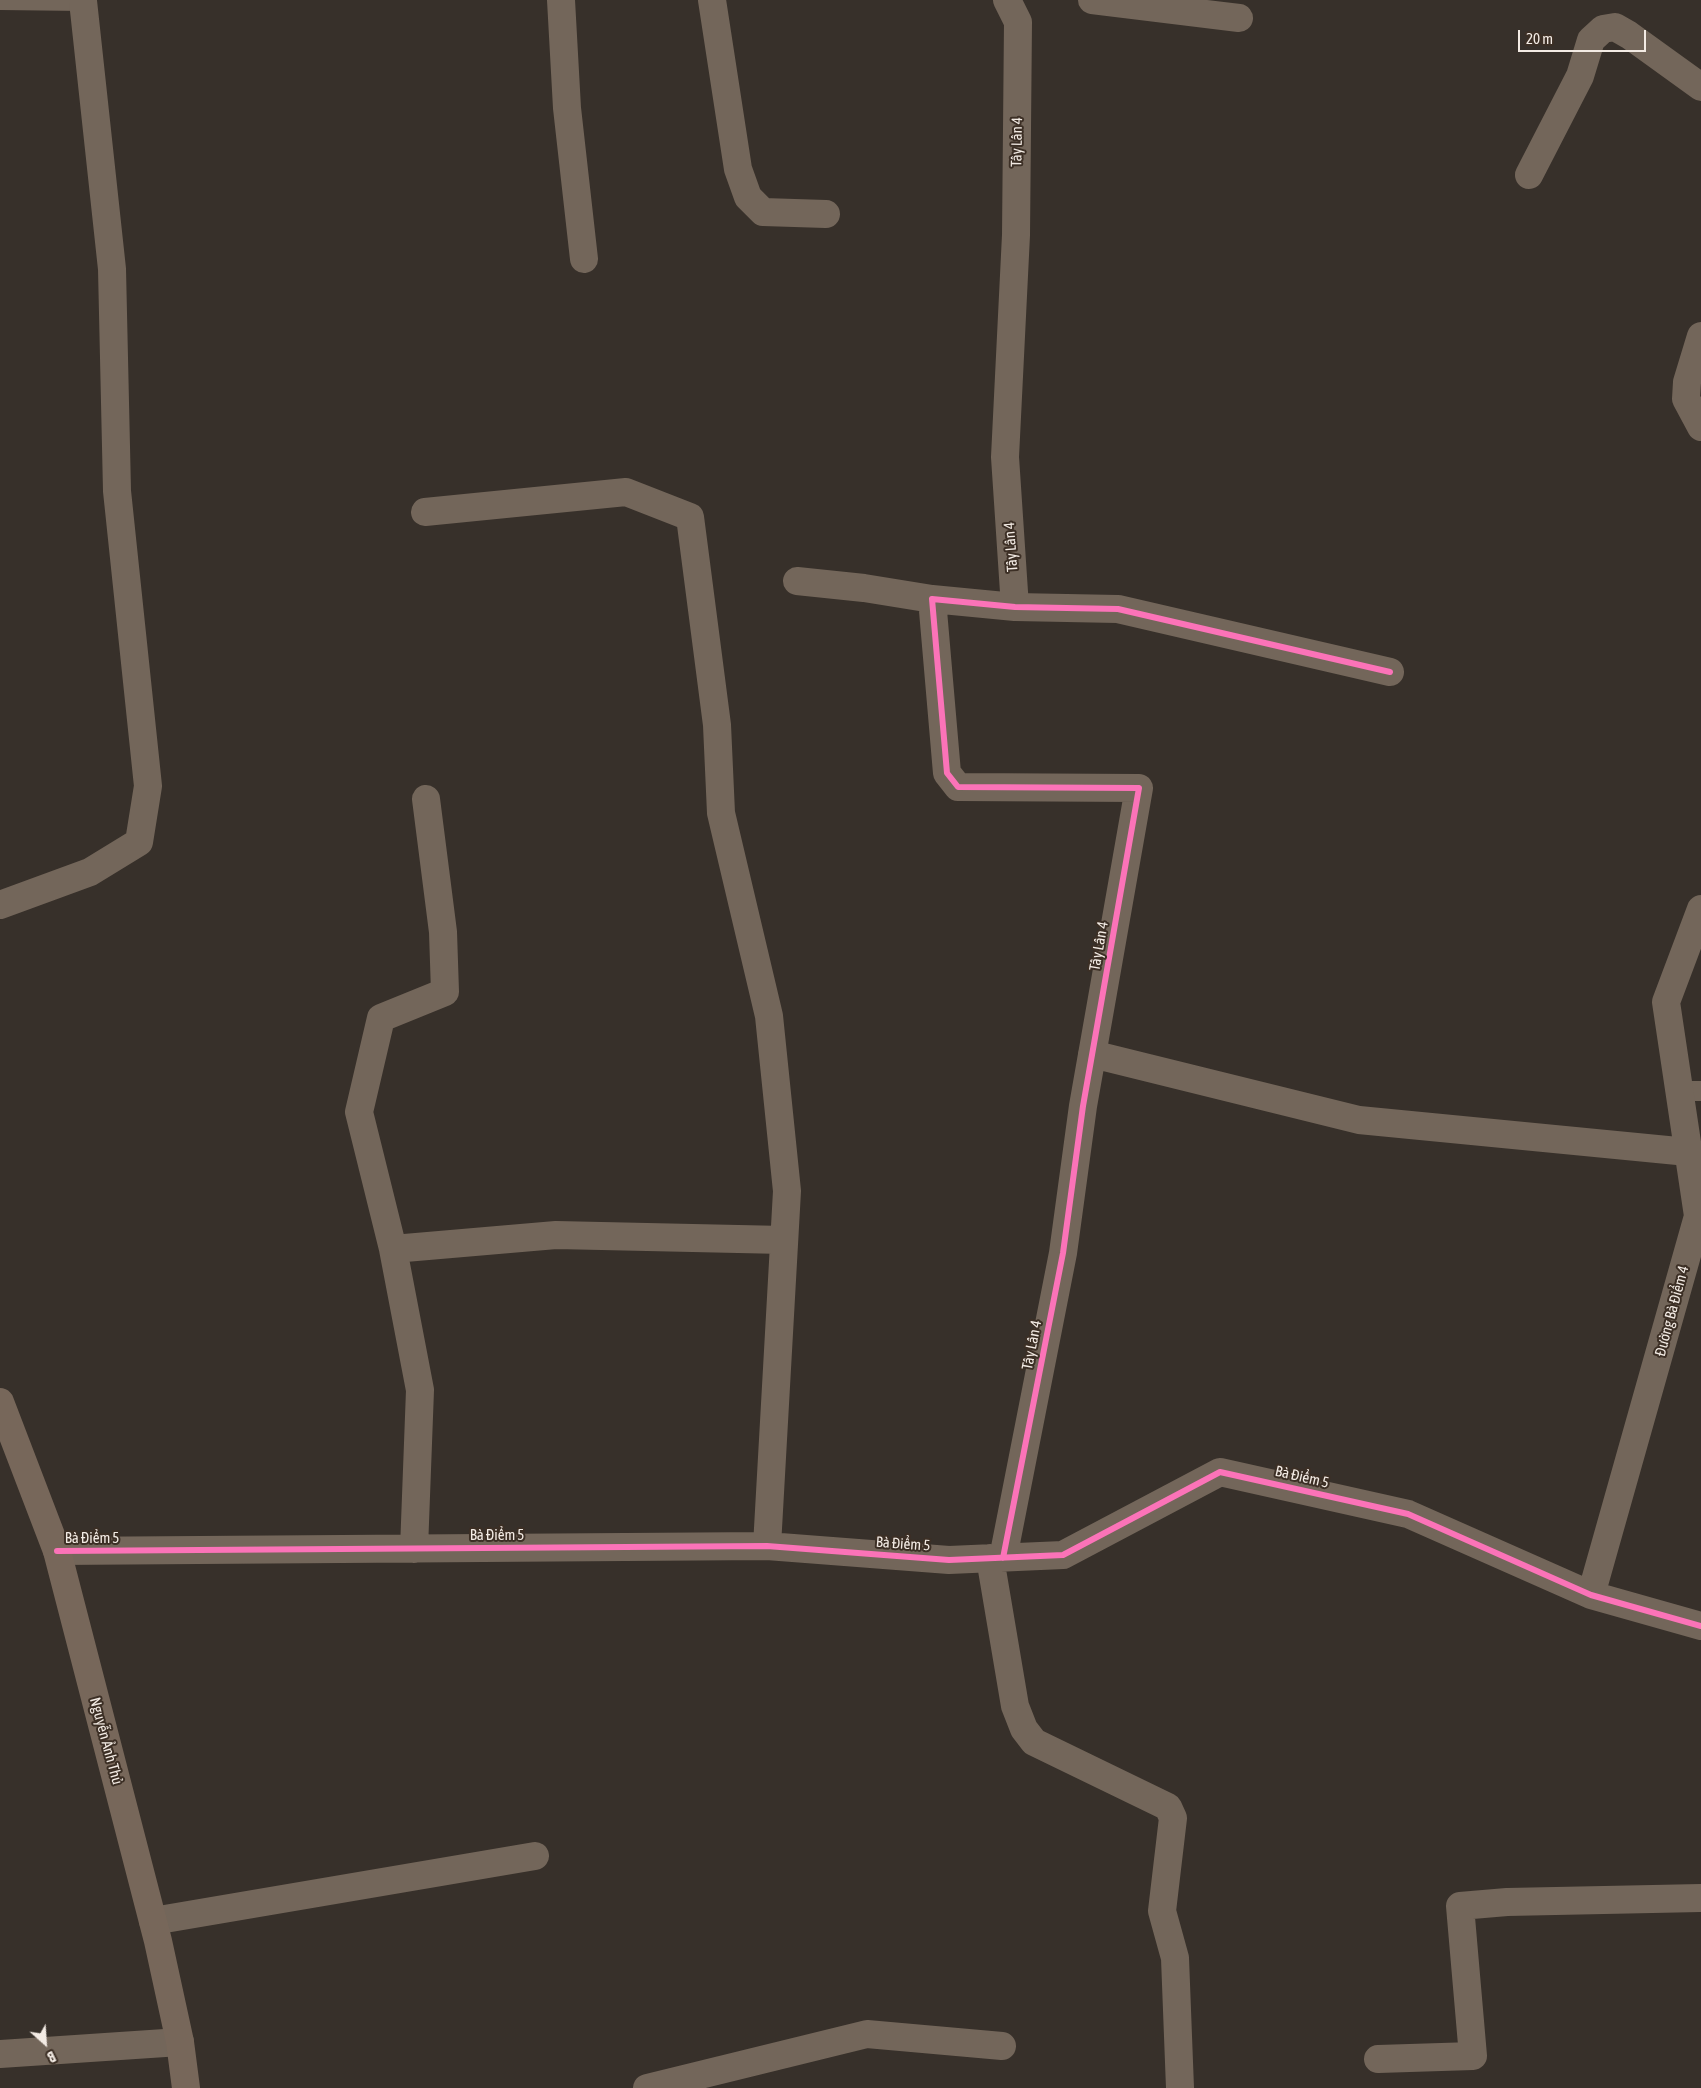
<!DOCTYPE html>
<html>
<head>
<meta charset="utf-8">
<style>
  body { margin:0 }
  #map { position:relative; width:1701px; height:2088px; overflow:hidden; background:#37302a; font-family:"Asap Condensed",sans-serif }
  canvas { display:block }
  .north { position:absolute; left:20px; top:2018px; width:50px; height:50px; -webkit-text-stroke:4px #3c2f25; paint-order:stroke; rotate:154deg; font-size:14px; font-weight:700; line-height:20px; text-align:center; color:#f3ebe4 }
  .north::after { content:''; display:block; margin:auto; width:18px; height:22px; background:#f3ebe4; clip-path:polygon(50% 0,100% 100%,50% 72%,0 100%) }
  .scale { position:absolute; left:1518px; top:30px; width:128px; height:22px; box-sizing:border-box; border:2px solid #f3ebe4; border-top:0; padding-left:6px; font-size:15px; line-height:18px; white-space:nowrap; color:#f3ebe4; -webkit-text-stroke:4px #3c2f25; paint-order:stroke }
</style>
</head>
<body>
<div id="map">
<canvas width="1701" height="2088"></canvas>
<div class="north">B</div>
<div class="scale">20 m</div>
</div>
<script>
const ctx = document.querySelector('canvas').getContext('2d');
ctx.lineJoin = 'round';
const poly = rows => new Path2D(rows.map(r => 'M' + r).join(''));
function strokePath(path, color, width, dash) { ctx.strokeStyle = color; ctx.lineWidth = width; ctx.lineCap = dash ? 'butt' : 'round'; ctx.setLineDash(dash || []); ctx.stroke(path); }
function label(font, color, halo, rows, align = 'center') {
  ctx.font = font + ' "Asap Condensed",sans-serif'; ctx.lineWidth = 4; ctx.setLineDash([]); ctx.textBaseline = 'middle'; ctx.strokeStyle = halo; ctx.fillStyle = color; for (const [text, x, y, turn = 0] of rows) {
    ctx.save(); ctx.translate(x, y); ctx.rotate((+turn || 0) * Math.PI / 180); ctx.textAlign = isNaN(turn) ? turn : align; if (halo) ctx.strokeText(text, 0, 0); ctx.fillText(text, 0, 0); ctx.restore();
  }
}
strokePath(poly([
  [0,0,83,1],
  [1679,1091,1701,1091]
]), '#73665a', 20);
strokePath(poly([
  [561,0,567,108,584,259],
  [712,0,738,169,748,197,763,212,826,214],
  [1007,0,1018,22,1016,235,1005,457,1015,607],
  [1092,0,1239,18],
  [1529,175,1580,76,1591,40,1603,29,1615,27,1629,35,1701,87],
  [1701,336,1687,382,1686,399,1701,427],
  [425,512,626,492,690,517,717,725,721,813,769,1016,787,1191,767,1546],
  [797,581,864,588,932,599],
  [0,905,90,872,139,842,148,786,117,491,112,269,83,1],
  [1092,1054,1359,1120,1688,1152],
  [393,1249,556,1235,784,1240],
  [414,1549,420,1390,393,1249,359,1112,381,1018,445,992,443,932,426,799],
  [57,1551,767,1546,949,1560,1063,1555,1220,1472,1408,1514,1591,1595,1701,1626],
  [990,1558,1015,1706,1024,1729,1034,1742,1168,1807,1173,1818,1162,1911,1175,1958,1180,2088],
  [1003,1558,1063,1253,1083,1106,1139,788,958,787,947,773,932,599,1015,607,1118,609,1390,672],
  [1591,1595,1698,1216,1666,1002,1701,909],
  [153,1921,535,1856],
  [0,2054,180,2042],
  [1378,2059,1473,2056,1460,1906,1507,1902,1701,1898],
  [647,2088,867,2034,1002,2046]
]), '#73665a', 28);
strokePath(poly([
  [0,1402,57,1551,158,1941,180,2042,186,2088]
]), '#77675a', 28);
strokePath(poly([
  [57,1551,767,1546,949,1560,1063,1555,1220,1472,1408,1514,1591,1595,1701,1626],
  [1003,1558,1063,1253,1083,1106,1139,788,958,787,947,773,932,599,1015,607,1118,609,1390,672]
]), '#fb73b8', 6);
label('15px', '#f3ebe4', '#3c2f25', [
  ["Tây Lân 4",1017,142,-89],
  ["Tây Lân 4",1011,547,-94],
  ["Tây Lân 4",1099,946,-80],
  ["Đường Bà Điểm 4",1672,1311,-75],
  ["Tây Lân 4",1032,1345,-79],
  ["Bà Điểm 5",1302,1477,13],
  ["Bà Điểm 5",497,1535],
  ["Bà Điểm 5",92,1538],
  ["Bà Điểm 5",903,1544,4],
  ["Nguyễn Ảnh Thủ",106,1741,75]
]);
</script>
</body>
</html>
